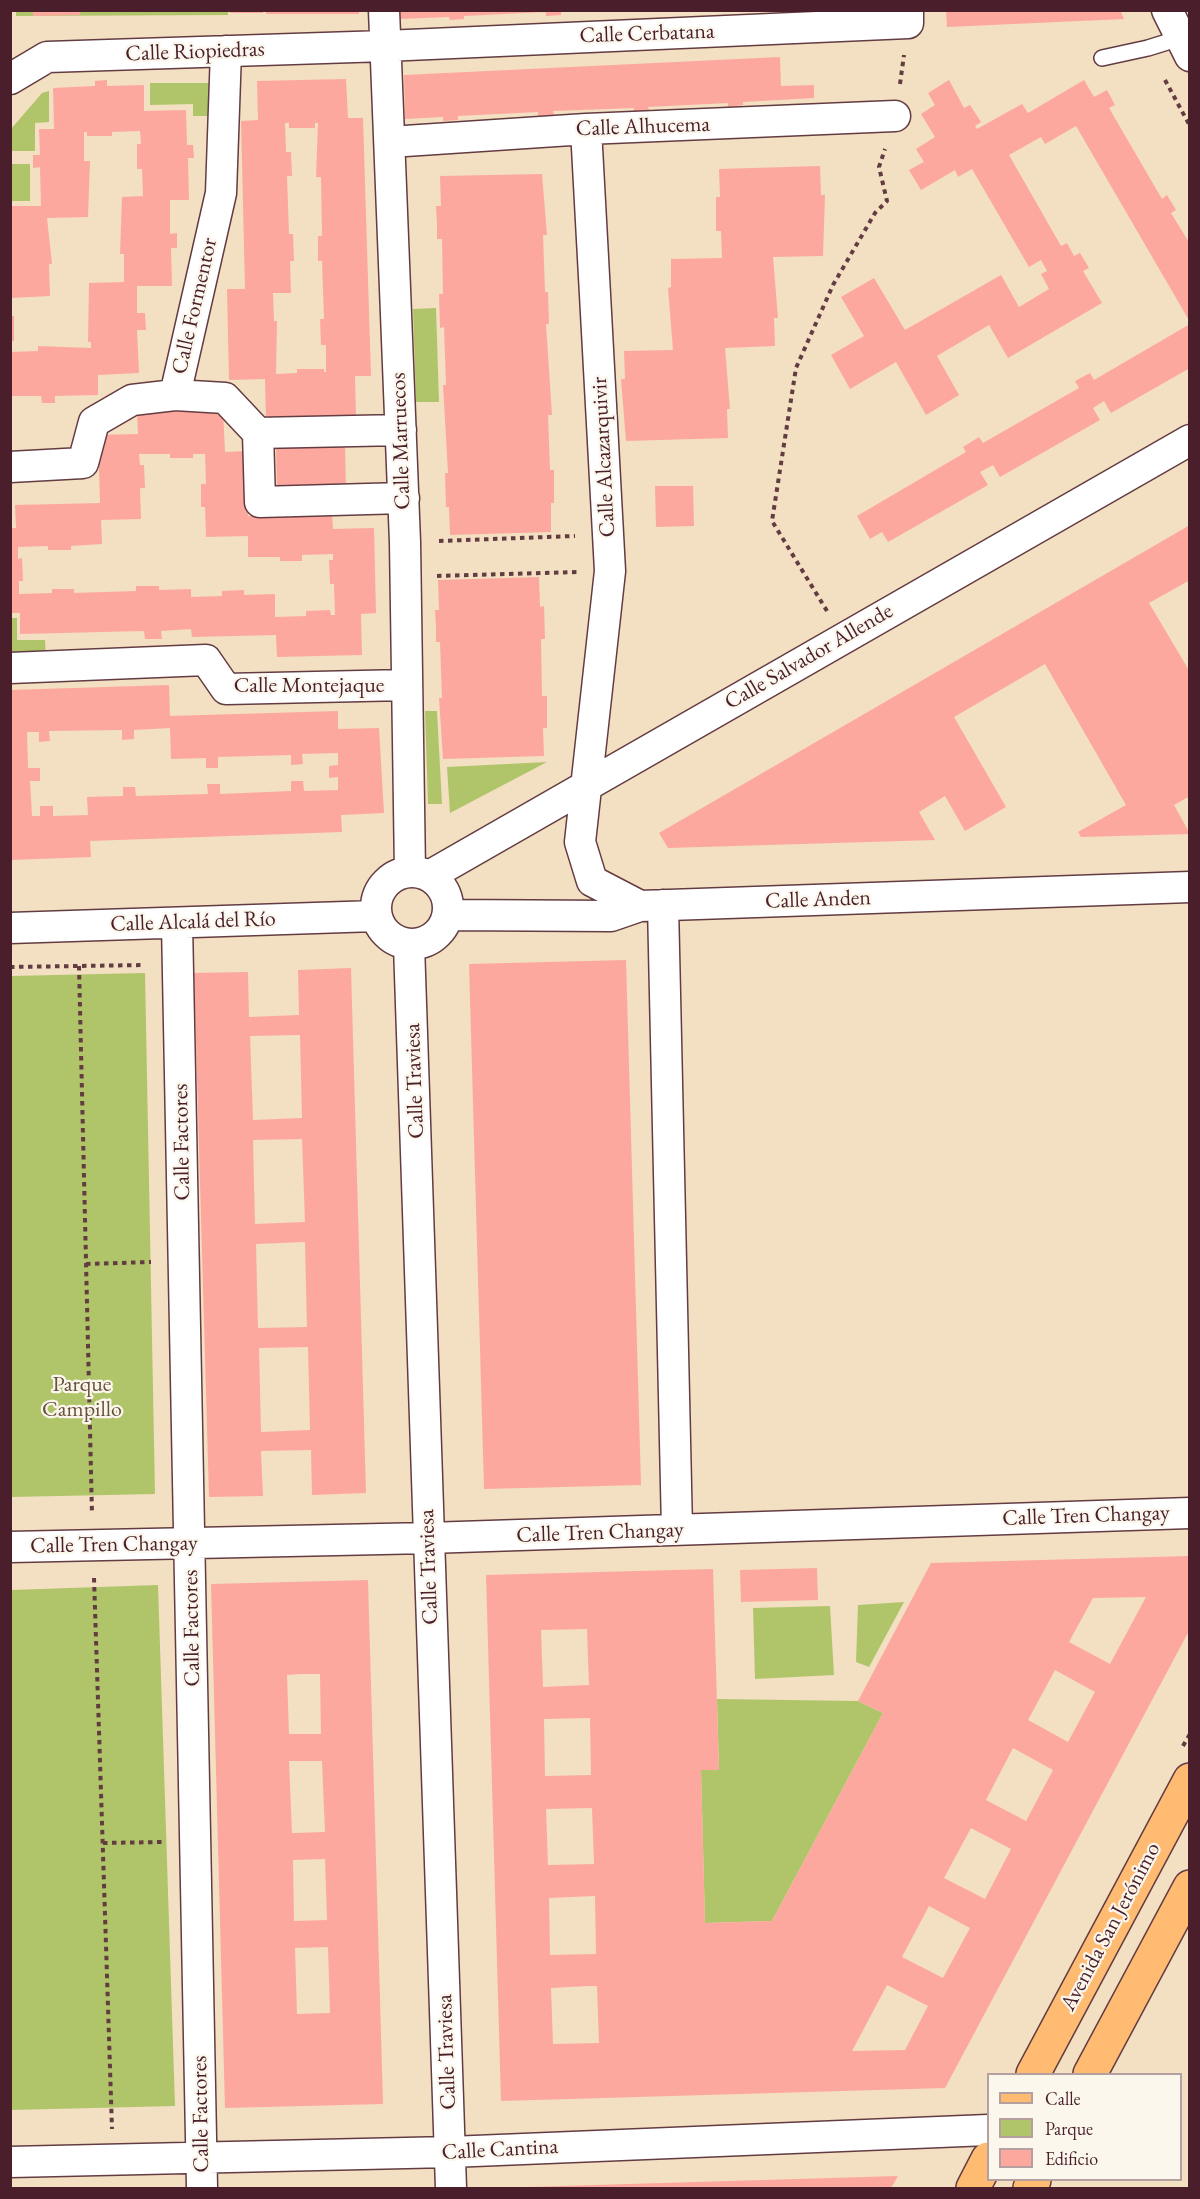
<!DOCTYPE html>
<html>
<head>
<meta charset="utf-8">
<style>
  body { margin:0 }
  #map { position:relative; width:1200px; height:2199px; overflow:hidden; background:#f3dfc2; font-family:"EB Garamond",serif }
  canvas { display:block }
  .frame { position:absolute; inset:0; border:12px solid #4a1f2b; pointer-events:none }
  .legend { position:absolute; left:987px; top:2073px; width:195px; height:108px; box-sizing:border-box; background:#fbf7ec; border:2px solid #b4a19f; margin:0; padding:8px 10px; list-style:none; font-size:18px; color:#4a1f2b }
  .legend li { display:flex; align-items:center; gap:12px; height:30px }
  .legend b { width:30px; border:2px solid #b4a19f }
</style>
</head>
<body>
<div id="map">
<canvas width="1200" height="2199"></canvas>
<div class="frame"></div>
<ul class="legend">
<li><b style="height:8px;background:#ffbb71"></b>Calle</li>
<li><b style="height:16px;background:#b0c56a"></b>Parque</li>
<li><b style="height:16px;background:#fda89f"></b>Edificio</li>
</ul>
</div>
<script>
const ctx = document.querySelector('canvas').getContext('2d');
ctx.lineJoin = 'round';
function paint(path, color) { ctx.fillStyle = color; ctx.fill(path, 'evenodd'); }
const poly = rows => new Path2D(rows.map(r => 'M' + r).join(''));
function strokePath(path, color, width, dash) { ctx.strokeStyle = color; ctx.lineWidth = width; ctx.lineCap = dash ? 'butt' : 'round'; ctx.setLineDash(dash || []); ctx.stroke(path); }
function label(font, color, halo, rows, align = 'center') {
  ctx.font = font + ' "EB Garamond",serif'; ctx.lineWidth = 4.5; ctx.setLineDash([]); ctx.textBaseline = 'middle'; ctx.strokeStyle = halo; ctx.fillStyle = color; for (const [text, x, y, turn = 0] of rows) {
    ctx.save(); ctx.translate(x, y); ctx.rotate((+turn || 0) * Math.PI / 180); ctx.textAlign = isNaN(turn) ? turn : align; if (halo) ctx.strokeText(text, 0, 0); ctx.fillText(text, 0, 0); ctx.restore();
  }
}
paint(poly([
  [228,10,228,15,16,16,16,11],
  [150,83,218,83,216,116,193,116,193,104,150,105],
  [49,91,49,122,35,123,35,151,11,151,11,129,42,93],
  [11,164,30,164,30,201,11,201],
  [436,308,439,402,416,402,413,309],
  [10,618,17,618,17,640,45,640,46,660,11,661],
  [425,711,437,711,442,804,428,804],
  [547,762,450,813,447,767],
  [145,973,155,1494,11,1497,11,976],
  [158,1585,175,2106,11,2110,11,1590],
  [904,1602,869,1667,856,1662,858,1605],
  [830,1606,834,1675,755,1679,753,1608],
  [717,1699,858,1701,883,1713,772,1921,705,1923,701,1770,719,1770]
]), '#b0c56a');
paint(poly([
  [33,10,80,10,80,15,33,16],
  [230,10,263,10,263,13,230,13],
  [266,10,359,10,359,14,266,14],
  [399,10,546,10,546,12,464,16,464,19,450,20,449,17,399,19],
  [546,10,561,10,561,15,546,16],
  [946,10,1120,10,1124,19,947,27],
  [780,57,781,86,814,85,814,98,743,102,743,105,728,107,728,103,648,107,649,110,634,111,634,108,553,111,554,115,538,116,538,112,458,116,458,120,443,121,443,117,405,119,404,75],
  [346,79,348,118,363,118,371,376,355,376,356,417,266,420,265,379,229,380,227,289,245,289,241,121,258,120,257,81],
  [285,123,289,123,289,128,315,128,315,123,318,123,316,177,321,177,322,236,318,236,318,261,322,261,324,319,320,319,321,345,326,345,326,372,324,372,324,369,297,369,297,373,276,374,277,321,274,321,273,293,291,293,290,261,294,261,293,234,289,234,287,176,292,176,291,152,286,152],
  [107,80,107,86,144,85,144,111,186,110,187,145,193,145,194,158,188,158,189,200,170,200,170,234,177,233,177,248,171,248,172,286,137,286,137,313,145,313,146,330,137,330,139,373,98,375,98,395,55,396,55,403,42,403,41,396,10,396,10,352,38,351,38,346,91,348,91,342,88,342,89,283,124,282,124,254,120,254,122,197,143,196,142,169,137,169,137,144,141,144,140,131,112,132,112,136,87,136,87,132,84,132,84,161,90,161,88,217,47,218,52,264,49,264,50,296,10,298,10,206,41,206,40,167,33,168,33,155,40,155,39,129,54,129,53,88,95,86,95,81],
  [949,80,964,108,970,105,981,122,975,126,977,129,1022,104,1028,113,1084,80,1094,97,1107,90,1115,105,1109,108,1162,199,1167,195,1176,210,1171,213,1190,244,1190,322,1076,126,1045,144,1041,137,1009,155,1061,246,1067,243,1074,256,1080,253,1089,268,1083,271,1102,303,1008,358,989,325,937,356,959,395,926,415,896,362,850,389,831,355,864,336,841,297,874,278,905,330,1001,275,1019,307,1049,289,1041,274,1047,271,1041,260,1029,267,972,169,958,177,955,170,921,190,909,170,924,162,916,149,935,137,921,114,935,105,928,93],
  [820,166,821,195,825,195,823,256,773,257,778,318,774,318,775,346,725,348,730,409,727,409,728,438,626,441,621,379,625,379,624,351,673,350,668,288,671,287,671,259,722,258,721,231,716,231,716,197,720,197,719,169],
  [542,174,547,235,543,235,545,292,548,292,549,324,546,324,552,415,548,415,550,470,554,470,554,503,551,503,551,532,450,535,449,507,446,507,445,473,448,473,443,385,446,385,444,327,440,328,439,294,443,294,442,239,437,239,437,224,436,206,441,206,440,176],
  [10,316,14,316,14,341,10,341],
  [1190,324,1190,368,1111,413,1104,401,1093,408,1100,420,1000,477,993,465,980,472,988,485,888,542,882,532,870,539,857,516,966,452,963,447,979,437,983,443,1079,388,1075,381,1090,373,1094,380],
  [223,410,225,452,246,451,248,516,332,513,333,529,374,528,376,613,361,614,362,655,277,657,276,635,192,637,191,629,161,631,162,639,145,639,144,631,20,634,20,613,10,613,10,528,16,528,15,505,100,503,98,435,138,434,137,413],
  [139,454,170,454,170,458,193,458,193,454,205,454,206,484,201,484,201,507,205,507,206,537,248,536,248,557,280,557,280,561,302,561,302,555,333,554,333,560,329,560,330,584,334,584,335,615,331,615,330,610,306,611,306,616,275,617,275,594,244,595,244,590,222,591,222,596,191,597,191,589,159,590,159,586,136,586,136,591,74,593,74,589,52,589,52,593,19,594,19,581,23,581,22,558,18,559,18,547,48,546,48,550,71,550,71,546,102,544,101,520,141,519,140,488,145,488,144,465,140,465],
  [345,444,346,489,277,490,276,447],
  [655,486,693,486,694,526,656,527],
  [1190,525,1190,580,1149,603,1190,672,1190,796,1174,805,1190,834,1081,837,1078,832,1126,805,1045,664,954,717,1006,807,965,831,945,796,919,812,935,840,668,848,659,833],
  [539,577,540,607,544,606,545,639,541,639,542,696,547,696,547,728,543,728,544,756,443,759,439,698,442,698,440,642,436,642,436,627,435,610,439,610,438,580],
  [169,685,170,716,338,711,338,729,379,728,384,813,341,815,342,832,90,841,91,857,10,860,10,690],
  [170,728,171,759,206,758,206,768,218,768,218,757,291,755,291,765,303,764,302,754,338,753,338,765,329,766,329,778,338,777,338,790,304,791,303,781,291,781,291,791,220,794,220,784,207,784,208,794,136,796,135,787,123,787,123,796,87,797,88,815,53,816,53,806,40,806,40,816,32,816,30,781,40,781,40,768,28,768,27,732,39,732,39,742,50,741,49,731,122,730,122,740,134,739,134,730],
  [626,960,641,1485,484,1489,469,964],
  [351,968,366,1493,312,1495,311,1450,261,1451,263,1496,209,1497,194,973,248,972,249,1017,299,1015,298,970],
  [300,1035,302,1118,253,1120,250,1036],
  [302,1139,305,1222,255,1224,253,1140],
  [305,1242,307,1327,258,1328,256,1244],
  [308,1347,310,1430,261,1432,259,1348],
  [1190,1556,1190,1629,945,2088,501,2101,486,1575,713,1569,719,1770,701,1770,705,1923,772,1921,883,1713,858,1701,931,1563],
  [1146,1597,1110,1664,1069,1642,1093,1598],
  [587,1629,589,1685,543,1687,541,1630],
  [1055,1670,1095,1692,1068,1742,1028,1720],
  [590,1718,591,1775,545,1776,544,1719],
  [1013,1748,1053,1770,1026,1821,986,1800],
  [592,1808,594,1864,548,1865,546,1809],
  [971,1828,1011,1849,985,1899,944,1878],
  [595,1896,596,1954,550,1955,549,1898],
  [929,1906,970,1928,943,1978,902,1957],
  [887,1985,928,2006,905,2050,852,2051],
  [589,1986,597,1986,599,2043,553,2044,551,1988],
  [817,1568,818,1600,741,1602,740,1570],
  [368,1580,383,2104,225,2108,211,1584],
  [300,1674,320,1674,321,1734,289,1734,287,1675],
  [289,1761,322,1761,325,1832,292,1833],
  [325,1859,327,1920,294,1921,293,1860],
  [328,1947,330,2013,297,2014,295,1948],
  [898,2176,891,2188,527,2188,527,2187]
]), '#fda89f');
const lane = poly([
  [1102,58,1148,48,1180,38]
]);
const street = poly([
  [384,10,405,542,410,872],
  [1167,10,1190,56],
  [10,79,47,57,385,46,908,23,908,10],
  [586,129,610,571,580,842,592,881,640,906],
  [390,142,586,129,895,116],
  [175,395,225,398,258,433,260,502,404,498],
  [258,433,401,430],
  [10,467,83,463,94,422,132,400,175,395,221,193,226,51],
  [10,668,206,660,226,689,406,685],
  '376 908a36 36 0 1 1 72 0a36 36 0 1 1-72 0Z',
  [429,876,1190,440],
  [663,905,677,1530],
  [449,915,611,916,640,906,1190,887],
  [177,923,202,2188],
  [10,928,376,916],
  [409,945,451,2188],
  [10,1547,428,1538,1190,1513],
  [10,2162,450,2152,988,2130]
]);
const primary = poly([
  [1033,2074,1190,1780],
  [1090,2074,1190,1887],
  [973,2188,988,2159],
  [1030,2188,1034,2180]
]);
strokePath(lane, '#633c42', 18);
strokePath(street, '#633c42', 33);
strokePath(primary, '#633c42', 36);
strokePath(poly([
  [1165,80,1190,126],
  [900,84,904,55],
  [439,541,575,536],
  [437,576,579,572],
  [827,611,772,521,796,368,833,285,875,213,887,201,879,167,885,149],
  [79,966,92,1514],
  [10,967,145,965],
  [86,1264,151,1262],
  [94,1578,112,2129],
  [1183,1746,1190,1734],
  [103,1843,162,1842]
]), '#633c42', 4, [4.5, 4.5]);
strokePath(lane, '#fff', 15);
strokePath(street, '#fff', 30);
strokePath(primary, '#ffbb71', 33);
label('22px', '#4a1f2b', '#fbf7ec', [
  ["Calle Cerbatana",647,34,-2],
  ["Calle Riopiedras",195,52,-2],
  ["Calle Alhucema",643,127,-2],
  ["Calle Formentor",195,306,-77],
  ["Calle Marruecos",401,441,-92],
  ["Calle Alcazarquivir",604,457,-93],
  ["Calle Salvador Allende",809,657,-30],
  ["Calle Montejaque",309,686],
  ["Calle Anden",818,900,-2],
  ["Calle Alcalá del Río",193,922,-2],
  ["Calle Traviesa",415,1081,-92],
  ["Calle Factores",182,1142,-91],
  ["Calle Tren Changay",1086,1516,-2],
  ["Calle Tren Changay",600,1533,-2],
  ["Calle Tren Changay",114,1545,-1],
  ["Calle Traviesa",429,1567,-92],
  ["Calle Factores",192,1628,-91],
  ["Avenida San Jerónimo",1111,1927,-62],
  ["Calle Traviesa",447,2052,-92],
  ["Calle Factores",201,2114,-91],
  ["Calle Cantina",500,2150,-3]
]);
label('22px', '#69513e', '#fbf7ec', [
  ["Parque",82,1385],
  ["Campillo",82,1410]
]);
</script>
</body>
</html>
